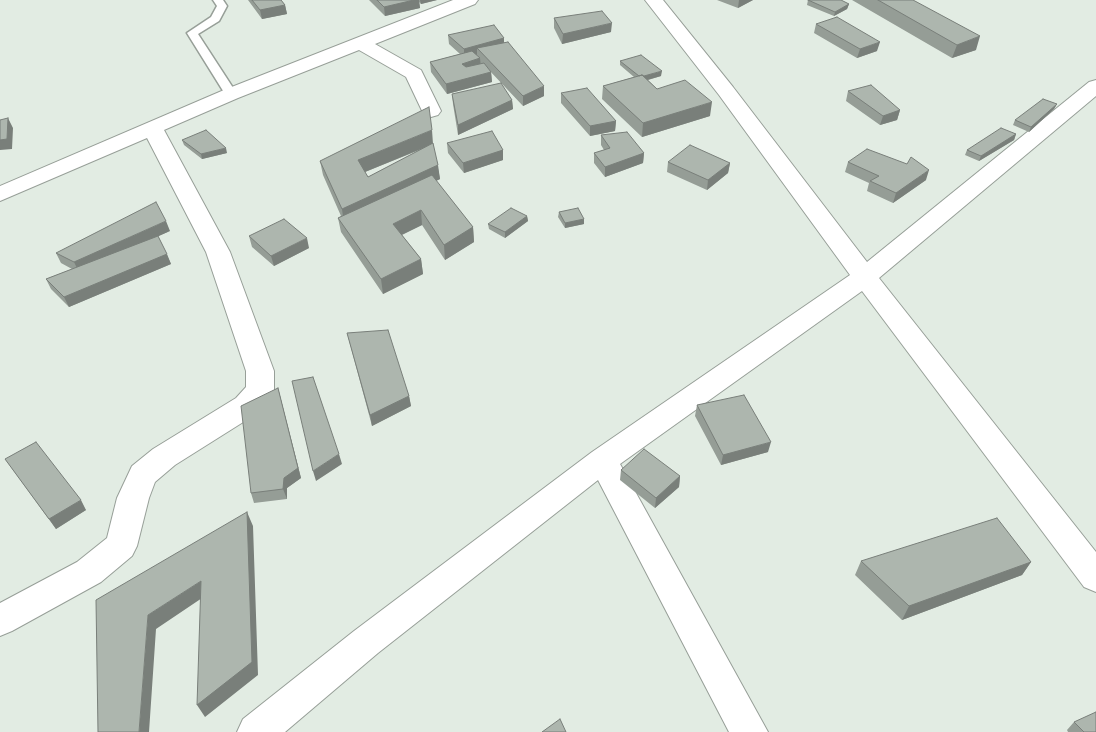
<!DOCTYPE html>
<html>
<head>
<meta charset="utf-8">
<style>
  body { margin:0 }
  canvas { display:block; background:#e2ece3 }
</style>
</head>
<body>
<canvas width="1096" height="732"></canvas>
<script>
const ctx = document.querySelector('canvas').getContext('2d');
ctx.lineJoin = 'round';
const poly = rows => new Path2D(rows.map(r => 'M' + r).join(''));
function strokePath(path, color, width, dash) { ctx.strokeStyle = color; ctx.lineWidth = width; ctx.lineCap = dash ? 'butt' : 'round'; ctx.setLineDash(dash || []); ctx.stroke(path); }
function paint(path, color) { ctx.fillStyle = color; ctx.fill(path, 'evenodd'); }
const service = poly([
  [213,0,223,0,227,6,219,21,198,34,237,94,231,98,225,94,187,33,211,17,217,6,213,0]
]);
const minor = poly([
  [453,0,478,0,475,4,375,44,421,70,441,111,438,115,431,117,424,115,406,77,359,50,238,98,164,130,230,252,274,371,274,390,256,414,175,465,155,482,149,498,137,546,132,556,101,582,12,631,0,636,0,603,77,562,107,538,117,498,132,466,153,449,236,398,246,387,246,371,206,252,147,138,0,201,0,186,224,90,453,0],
  [645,0,663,0,733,87,867,262,1089,82,1096,80,1096,96,879,278,1096,552,1096,592,1084,587,862,291,620,464,768,732,729,732,598,480,378,653,285,732,237,732,243,719,354,631,592,452,850,275,719,95,645,0]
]);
strokePath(service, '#979f98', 3);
strokePath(minor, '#979f98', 2);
paint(service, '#fff');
paint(minor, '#fff');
paint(poly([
  [248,0,281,0,285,5,287,14,262,19],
  [369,0,437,0,421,4,419,2,420,8,385,16],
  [717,0,753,0,738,8],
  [808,0,849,4,847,9,834,16,807,5],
  [852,0,913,0,976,50,952,58],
  [554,18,611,32,562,44,554,28],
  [816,24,877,51,857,58,814,33],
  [448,35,504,38,504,42,544,96,523,106,488,69,491,72,492,82,447,94,431,72,430,62,460,54,449,44],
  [620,61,661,76,648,80,657,89,710,116,642,137,602,99,603,86,634,77,620,65],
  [848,91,900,110,897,120,880,125,846,101],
  [561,93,616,121,615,131,590,136,561,103],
  [452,94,512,100,513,109,458,135,453,104],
  [1057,104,1054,109,1029,132,1013,125,1015,120],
  [1016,134,1014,140,979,161,965,155,967,150],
  [601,135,644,153,643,163,605,177,594,163,594,153,604,150,601,145],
  [182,140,227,153,202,159,184,145],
  [433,143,440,179,436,181,473,227,474,242,445,260,422,225,402,235,421,259,423,274,383,294,341,232,338,218,341,216,323,175,320,161],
  [422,149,368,177,365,172],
  [447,143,503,150,503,160,464,173,448,153],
  [668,162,730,163,728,173,707,190,667,172],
  [848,162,926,180,893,203,867,191,869,183,845,172],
  [559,212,584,219,584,224,565,228,558,217],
  [527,216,528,221,505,238,489,229,488,224],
  [170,231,158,236,171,264,69,307,51,289,46,279,72,269,61,263,56,253],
  [249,236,309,248,274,266,252,247],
  [347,333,409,396,411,406,372,426],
  [278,388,301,478,287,488,287,499,254,503,251,493],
  [697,405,768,452,721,465,695,416],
  [5,459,86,510,56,529],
  [621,470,680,476,679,487,655,508,620,480],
  [861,561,1031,562,1022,575,902,620,855,575],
  [1074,722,1096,732,1068,732,1067,730]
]), '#959d96');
paint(poly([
  [414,0,419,0,420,8,385,16,384,7],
  [420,0,437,0,421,4],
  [739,0,753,0,738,8],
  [849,4,847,9,834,16,835,12],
  [285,5,287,14,262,19,260,10],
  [612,23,611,32,562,44,563,34],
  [980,36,976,50,952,58,957,45],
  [504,38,504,48,477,48,477,55,464,58,464,49],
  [880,42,877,51,857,58,860,49],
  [480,58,481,68,463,73,462,64],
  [662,71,661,76,640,82,641,77],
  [491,72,492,82,447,94,446,84],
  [544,86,544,96,523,106,523,96],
  [512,100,513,109,458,135,458,125],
  [712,102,710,116,642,137,643,123],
  [1057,104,1054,109,1029,132,1031,127],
  [900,110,897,120,880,125,883,116],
  [8,118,13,128,12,149,0,150,0,140],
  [616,121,615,131,590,136,590,126],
  [432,130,433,144,360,174,358,160],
  [1016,134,1014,140,979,161,981,156],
  [226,148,227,153,202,159,201,154],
  [503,150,503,160,464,173,463,163],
  [644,153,643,163,605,177,605,167],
  [730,163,728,173,707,190,708,180],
  [438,165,440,179,344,224,342,209],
  [929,170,926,180,893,203,896,193],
  [421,210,422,225,395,238,393,224],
  [527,216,528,221,505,238,505,232],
  [584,219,584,224,565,228,565,223],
  [166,221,170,231,79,272,74,262],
  [473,227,474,242,445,260,444,245],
  [307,238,309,248,274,266,271,256],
  [167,254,171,264,69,307,64,297],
  [421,259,423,274,383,294,381,279],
  [278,388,301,478,287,488,287,499,283,489],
  [409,396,411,406,372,426,370,415],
  [771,442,768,452,721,465,723,455],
  [339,454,342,464,316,481,313,471],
  [680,476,679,487,655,508,656,498],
  [81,500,86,510,56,529,49,519],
  [247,512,253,526,258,675,205,717,197,705],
  [1031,562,1022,575,902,620,909,606],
  [201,581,208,594,156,629,149,732,139,732,148,615]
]), '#797f7a');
const building = poly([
  [252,0,281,0,285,5,260,10,252,0],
  [377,0,414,0,384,7,377,0],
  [808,0,841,0,849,4,835,12,808,0],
  [878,0,913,0,980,36,957,45,878,0],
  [602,11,612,23,563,34,554,18,602,11],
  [837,17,880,42,860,49,816,24,837,17],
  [494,25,504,38,464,49,448,35,494,25],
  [508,42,544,86,523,96,477,48,508,42],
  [472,51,480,58,462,64,466,67,484,63,491,72,446,84,430,62,472,51],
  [641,55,662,71,644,76,642,75,639,76,620,61,641,55],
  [642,75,657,89,685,80,712,102,643,123,603,86,642,75],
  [501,83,512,100,458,125,452,94,501,83],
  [871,85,900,110,883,116,848,91,871,85],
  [587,88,616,121,590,126,561,93,587,88],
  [1043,99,1057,104,1031,127,1015,120,1043,99],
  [429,107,432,130,358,160,368,177,433,143,438,165,342,209,320,161,429,107],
  [8,118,7,139,0,140,0,120,8,118],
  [1001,128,1016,134,981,156,967,150,1001,128],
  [206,130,226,148,201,154,182,140,206,130],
  [492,131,503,150,463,163,447,143,492,131],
  [627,132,644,153,605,167,594,153,610,148,601,135,627,132],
  [690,145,730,163,708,180,668,162,690,145],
  [867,149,907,164,911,157,929,170,896,193,870,181,879,176,848,162,867,149],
  [432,175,473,227,444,245,421,210,393,224,421,259,381,279,338,218,432,175],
  [156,202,166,221,74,262,56,253,156,202],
  [511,208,527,216,505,232,488,224,511,208],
  [578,208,584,219,565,223,559,212,578,208],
  [284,219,307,238,271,256,249,236,284,219],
  [158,236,167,254,64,297,46,279,158,236],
  [388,330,409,396,370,415,347,333,388,330],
  [313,377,339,454,313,471,292,381,313,377],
  [278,388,298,468,284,478,283,489,251,493,241,406,278,388],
  [744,395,771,442,723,455,697,405,744,395],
  [36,442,81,500,49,519,5,459,36,442],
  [644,449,680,476,656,498,621,470,644,449],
  [247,512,252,662,197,705,201,581,148,615,139,732,98,732,96,600,247,512],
  [997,518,1031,562,909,606,861,561,997,518],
  [1096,712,1096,732,1084,732,1074,722,1096,712],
  [560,719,566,732,542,732,560,719]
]);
paint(building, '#adb6ae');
strokePath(building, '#797f7a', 1);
</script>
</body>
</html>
